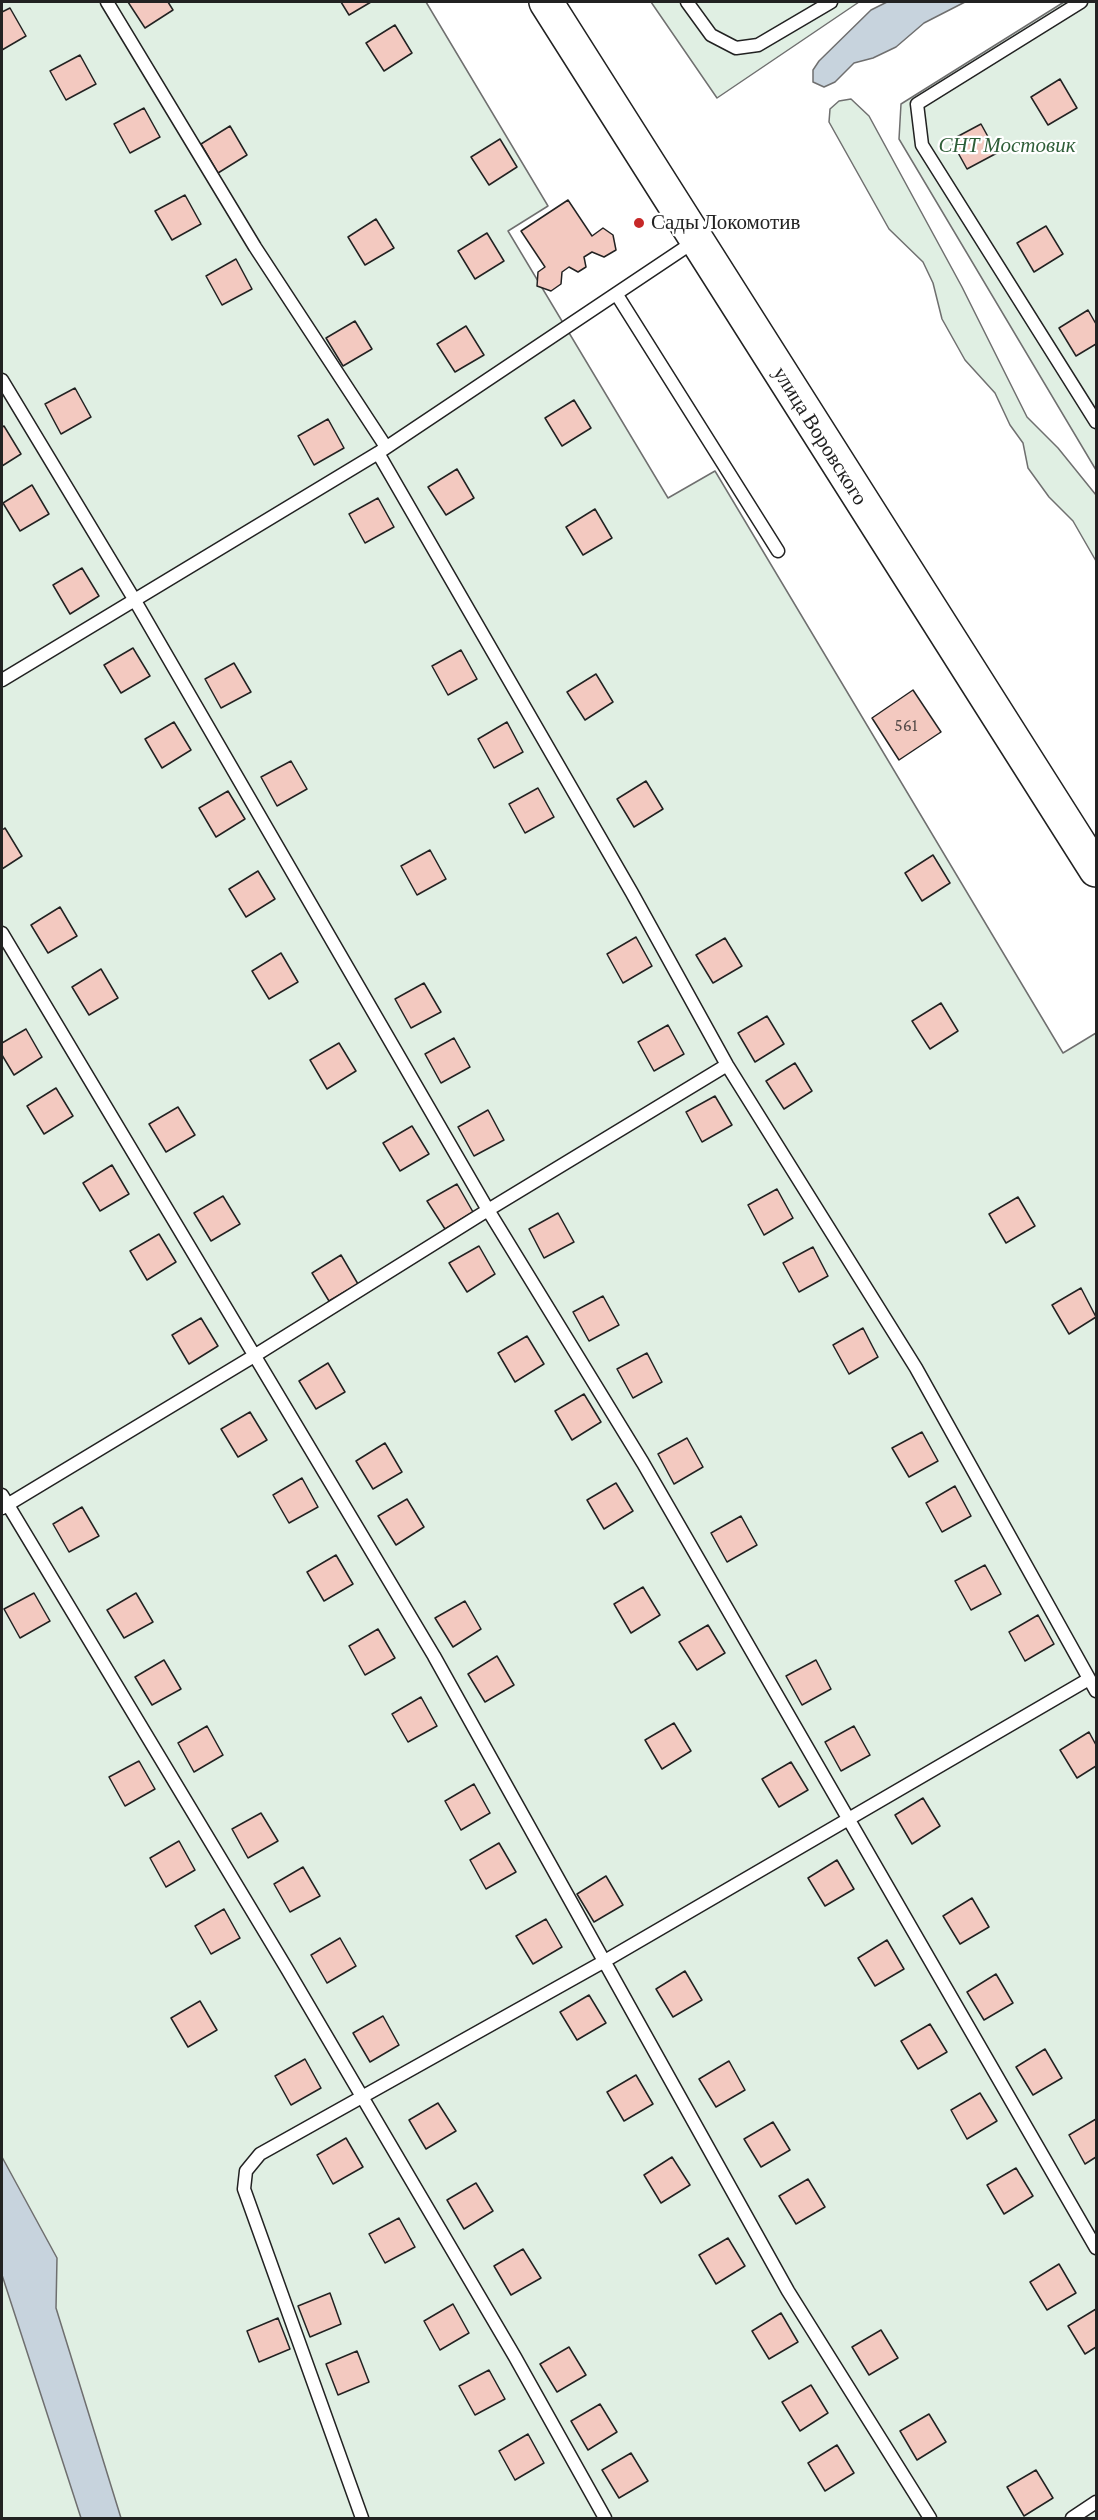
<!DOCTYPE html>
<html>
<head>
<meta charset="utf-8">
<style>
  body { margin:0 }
  #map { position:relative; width:1098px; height:2520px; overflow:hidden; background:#fff; font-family:"Crimson Pro",serif }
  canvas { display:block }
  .frame { position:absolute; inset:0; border:3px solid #222; pointer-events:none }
</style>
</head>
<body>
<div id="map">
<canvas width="1098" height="2520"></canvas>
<div class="frame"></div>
</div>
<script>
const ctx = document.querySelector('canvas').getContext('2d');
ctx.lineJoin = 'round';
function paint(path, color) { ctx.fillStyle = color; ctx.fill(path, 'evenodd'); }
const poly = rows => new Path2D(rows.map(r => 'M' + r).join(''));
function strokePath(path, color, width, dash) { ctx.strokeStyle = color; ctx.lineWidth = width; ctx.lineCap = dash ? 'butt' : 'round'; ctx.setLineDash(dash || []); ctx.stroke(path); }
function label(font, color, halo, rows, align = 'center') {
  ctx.font = font + ' "Crimson Pro",serif'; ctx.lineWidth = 4.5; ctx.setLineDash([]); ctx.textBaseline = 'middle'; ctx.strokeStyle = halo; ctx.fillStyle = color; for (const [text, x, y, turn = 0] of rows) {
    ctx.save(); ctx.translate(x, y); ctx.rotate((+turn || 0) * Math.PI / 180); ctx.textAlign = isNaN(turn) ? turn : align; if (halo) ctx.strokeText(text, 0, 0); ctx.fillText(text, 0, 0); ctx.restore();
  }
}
const green = poly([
  [2,2,426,2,548,206,508,231,668,498,715,471,1063,1053,1096,1033,1096,2518,2,2518,2,2],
  [651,2,859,2,717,98,651,2],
  [1064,2,1096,2,1096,470,899,139,901,104,1064,2],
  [851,99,869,116,962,287,1027,417,1058,448,1096,495,1096,561,1073,521,1049,497,1028,468,1023,443,1010,425,995,393,965,360,942,319,933,283,923,262,889,229,829,122,830,109,839,101,851,99]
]);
paint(green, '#e0efe3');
strokePath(green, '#6f6f6f', 1.5);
const water = poly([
  [887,2,965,2,924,23,896,47,873,58,854,63,835,82,824,87,813,82,813,70,819,61,871,10,887,2],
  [2,2157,57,2258,56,2308,121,2518,81,2518,2,2275,2,2157]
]);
paint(water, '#c7d3dd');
strokePath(water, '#6f6f6f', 1.5);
const building = poly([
  [128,2,168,2,173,10,145,28,128,2],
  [341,2,371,2,349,15,341,2],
  [10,8,26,36,2,50,2,12,10,8],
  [395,25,412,53,384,71,366,43,395,25],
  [80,55,96,84,66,100,50,71,80,55],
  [1060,79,1077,108,1048,125,1031,97,1060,79],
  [144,108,160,137,130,153,114,124,144,108],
  [981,124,997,153,967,169,951,140,981,124],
  [230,126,247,155,218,173,201,144,230,126],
  [500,139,517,167,489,185,471,157,500,139],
  [185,195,201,224,172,240,155,211,185,195],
  [568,200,592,236,603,228,613,235,616,250,604,257,592,252,584,257,586,267,578,272,569,267,562,272,561,284,551,291,537,286,538,272,545,267,521,231,568,200],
  [376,219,394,248,365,265,348,237,376,219],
  [1046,226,1063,254,1034,272,1017,243,1046,226],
  [487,233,504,261,475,279,458,251,487,233],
  [236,259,252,289,222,305,206,276,236,259],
  [1088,310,1096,324,1096,344,1076,356,1059,328,1088,310],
  [355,321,372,349,343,366,326,338,355,321],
  [466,326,484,355,455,372,437,344,466,326],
  [75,388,91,417,61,434,45,404,75,388],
  [574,400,591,428,562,446,545,418,574,400],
  [328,419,344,448,314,465,298,436,328,419],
  [4,426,21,454,2,466,2,427,4,426],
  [457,469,474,498,446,515,428,487,457,469],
  [32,485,49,514,20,531,3,503,32,485],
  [378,498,394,527,365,543,349,514,378,498],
  [595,509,612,538,583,555,566,527,595,509],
  [82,568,99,596,70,614,53,585,82,568],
  [133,648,150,676,121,693,104,665,133,648],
  [461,650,477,679,448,695,432,666,461,650],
  [234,663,251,692,221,708,205,679,234,663],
  [596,674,613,702,585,720,567,692,596,674],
  [913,690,941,732,899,760,872,718,913,690],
  [174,722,191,750,162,768,145,739,174,722],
  [507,722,523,752,494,768,478,739,507,722],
  [291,761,307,789,277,806,261,777,291,761],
  [646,781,663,809,634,827,617,799,646,781],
  [538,788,554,817,525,833,509,804,538,788],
  [228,791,245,819,216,837,199,808,228,791],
  [5,828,22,856,2,869,2,830,5,828],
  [430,850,446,879,417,895,401,866,430,850],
  [933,855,950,883,922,901,905,873,933,855],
  [258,871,275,899,246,917,229,889,258,871],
  [60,907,77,936,48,953,31,925,60,907],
  [636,937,652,966,623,983,607,954,636,937],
  [725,938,742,966,713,983,696,955,725,938],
  [281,953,298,982,269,999,252,971,281,953],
  [101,969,118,998,89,1015,72,987,101,969],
  [424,983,441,1012,411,1028,395,999,424,983],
  [941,1003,958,1031,930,1049,912,1021,941,1003],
  [767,1016,784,1044,755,1062,738,1033,767,1016],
  [668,1025,684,1054,654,1071,638,1042,668,1025],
  [26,1029,42,1057,14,1075,2,1055,2,1043,26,1029],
  [454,1038,470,1067,441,1083,425,1054,454,1038],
  [339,1043,356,1071,327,1089,310,1060,339,1043],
  [795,1063,812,1091,784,1109,766,1081,795,1063],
  [56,1088,73,1116,44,1134,27,1106,56,1088],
  [715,1096,732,1125,702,1142,686,1112,715,1096],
  [178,1107,195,1135,166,1152,149,1124,178,1107],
  [488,1110,504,1140,474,1156,458,1127,488,1110],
  [412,1126,429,1154,400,1171,383,1143,412,1126],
  [112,1165,129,1194,100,1211,83,1183,112,1165],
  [457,1184,473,1212,445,1229,427,1201,457,1184],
  [777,1189,793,1218,764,1235,748,1205,777,1189],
  [223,1196,240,1224,211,1241,194,1213,223,1196],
  [1018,1197,1035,1226,1006,1243,989,1214,1018,1197],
  [558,1213,574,1242,544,1258,529,1229,558,1213],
  [159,1234,176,1262,147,1280,130,1251,159,1234],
  [479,1246,495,1274,467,1292,449,1263,479,1246],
  [813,1247,828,1276,799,1292,783,1263,813,1247],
  [341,1255,358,1284,329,1301,312,1273,341,1255],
  [1081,1288,1096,1317,1069,1334,1052,1305,1081,1288],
  [603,1296,619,1325,589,1341,573,1312,603,1296],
  [201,1318,218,1346,189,1364,172,1335,201,1318],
  [863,1328,878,1357,849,1374,833,1345,863,1328],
  [527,1336,544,1364,515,1382,498,1353,527,1336],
  [647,1353,662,1382,633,1398,617,1369,647,1353],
  [328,1363,345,1392,316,1409,299,1381,328,1363],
  [584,1394,601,1422,572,1440,555,1411,584,1394],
  [250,1412,267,1440,238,1457,221,1429,250,1412],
  [922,1432,938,1461,909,1477,892,1448,922,1432],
  [687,1438,703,1467,674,1484,658,1454,687,1438],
  [385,1443,402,1472,373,1489,356,1461,385,1443],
  [302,1478,318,1507,289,1523,273,1495,302,1478],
  [616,1483,633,1511,604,1529,587,1500,616,1483],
  [955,1486,971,1516,942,1532,926,1503,955,1486],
  [407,1499,424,1527,396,1545,378,1516,407,1499],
  [82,1507,99,1536,69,1552,53,1524,82,1507],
  [741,1516,757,1545,727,1562,711,1533,741,1516],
  [336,1555,353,1584,324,1601,307,1572,336,1555],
  [985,1565,1001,1594,971,1610,955,1581,985,1565],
  [643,1587,660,1615,631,1633,614,1604,643,1587],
  [34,1593,50,1621,20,1638,4,1609,34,1593],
  [136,1593,153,1622,124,1638,107,1610,136,1593],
  [465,1601,481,1629,453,1647,435,1618,465,1601],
  [1038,1615,1054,1644,1025,1661,1009,1632,1038,1615],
  [708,1625,725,1653,697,1670,679,1642,708,1625],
  [378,1629,395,1658,365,1675,349,1646,378,1629],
  [497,1656,514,1685,485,1702,468,1674,497,1656],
  [164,1660,181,1689,152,1705,135,1677,164,1660],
  [816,1660,831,1689,802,1705,786,1676,816,1660],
  [421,1697,437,1726,408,1742,392,1714,421,1697],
  [674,1723,691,1751,662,1769,645,1740,674,1723],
  [207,1726,223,1755,194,1772,178,1743,207,1726],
  [854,1726,870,1755,841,1771,825,1742,854,1726],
  [1089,1732,1096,1745,1096,1766,1077,1778,1060,1750,1089,1732],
  [139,1761,155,1789,125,1806,109,1777,139,1761],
  [791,1762,808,1790,779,1807,762,1779,791,1762],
  [474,1784,490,1813,461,1830,445,1801,474,1784],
  [923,1798,940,1826,912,1844,895,1815,923,1798],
  [261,1813,278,1841,248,1858,232,1829,261,1813],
  [179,1841,195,1870,166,1887,150,1858,179,1841],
  [499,1843,516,1872,486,1889,470,1860,499,1843],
  [837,1860,854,1889,825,1906,808,1878,837,1860],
  [303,1867,320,1896,290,1912,274,1884,303,1867],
  [606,1876,623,1905,594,1922,577,1894,606,1876],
  [972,1898,989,1927,960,1944,943,1916,972,1898],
  [224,1909,240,1938,211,1954,195,1926,224,1909],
  [546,1919,562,1947,533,1964,516,1936,546,1919],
  [340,1938,356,1966,327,1983,311,1955,340,1938],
  [887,1940,904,1969,875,1986,858,1958,887,1940],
  [685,1971,702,2000,673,2017,656,1989,685,1971],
  [996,1974,1013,2003,984,2020,967,1992,996,1974],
  [589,1995,606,2023,577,2040,560,2012,589,1995],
  [200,2001,217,2030,188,2047,171,2018,200,2001],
  [383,2016,399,2045,370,2062,353,2033,383,2016],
  [930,2024,947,2052,918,2069,901,2041,930,2024],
  [1045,2049,1062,2078,1033,2095,1016,2067,1045,2049],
  [305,2059,321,2088,291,2105,275,2076,305,2059],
  [729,2061,745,2090,716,2107,699,2079,729,2061],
  [636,2075,653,2104,624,2121,607,2092,636,2075],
  [980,2093,997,2121,967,2139,951,2110,980,2093],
  [438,2103,456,2131,426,2149,409,2120,438,2103],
  [1096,2119,1096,2157,1085,2164,1069,2135,1096,2119],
  [773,2122,790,2150,761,2167,744,2139,773,2122],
  [346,2138,363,2167,333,2184,317,2155,346,2138],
  [672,2157,690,2185,661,2203,644,2175,672,2157],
  [1016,2168,1033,2196,1004,2214,987,2185,1016,2168],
  [808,2179,825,2207,796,2224,779,2196,808,2179],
  [476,2183,493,2211,464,2229,447,2200,476,2183],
  [399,2218,415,2247,385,2263,369,2234,399,2218],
  [728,2238,745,2266,716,2284,699,2255,728,2238],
  [523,2249,541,2278,511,2295,494,2266,523,2249],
  [1059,2264,1076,2293,1047,2310,1030,2282,1059,2264],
  [330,2293,341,2324,310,2337,298,2306,330,2293],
  [453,2304,469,2333,440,2350,424,2321,453,2304],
  [1096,2309,1096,2347,1085,2354,1068,2326,1096,2309],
  [781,2313,798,2342,769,2359,752,2331,781,2313],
  [278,2318,290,2349,259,2362,247,2331,278,2318],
  [881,2330,898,2358,869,2375,852,2347,881,2330],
  [569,2347,586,2375,557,2392,540,2364,569,2347],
  [357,2351,369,2382,338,2395,326,2364,357,2351],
  [489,2370,505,2399,475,2415,459,2386,489,2370],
  [811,2385,828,2413,800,2431,782,2402,811,2385],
  [600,2404,617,2432,588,2450,571,2421,600,2404],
  [929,2414,946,2442,917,2460,900,2431,929,2414],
  [528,2434,544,2463,515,2480,499,2451,528,2434],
  [837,2445,854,2473,825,2491,808,2463,837,2445],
  [631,2453,648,2481,619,2498,602,2470,631,2453],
  [1036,2470,1053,2498,1024,2516,1007,2487,1036,2470]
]);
paint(building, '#f3c9c0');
strokePath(building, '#222', 1.5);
const service = poly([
  [107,2,255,247,386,447],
  [687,2,711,35,736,48,758,45,831,2],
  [1081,2,917,104,922,145,1096,422],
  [617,295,778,551],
  [2,380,134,599,488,1210,643,1463,1096,2248],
  [378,453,632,893,727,1065,916,1368,1096,1691],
  [2,680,378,453,695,241],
  [2,933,434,1656,788,2291,930,2518],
  [2,1495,287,1969,515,2357,605,2518],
  [2,1508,254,1356,488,1210,727,1065],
  [362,2518,244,2189,246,2171,260,2154,603,1962,1089,1679],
  [1072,2518,1096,2502]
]);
const primary = poly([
  [546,2,1096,870]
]);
strokePath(service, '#222', 15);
strokePath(primary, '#222', 36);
strokePath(service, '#fff', 12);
strokePath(primary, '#fff', 33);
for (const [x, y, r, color] of [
  [639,223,6,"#c62828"]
]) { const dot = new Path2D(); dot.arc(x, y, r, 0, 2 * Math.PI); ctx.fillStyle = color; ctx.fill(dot); strokePath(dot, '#fff', 2); }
label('18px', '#564c4a', null, [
  ["561",906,725]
]);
label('italic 21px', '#2f5e38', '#fff', [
  ["СНТ Мостовик",1007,146]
]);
label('21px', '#222', '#fff', [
  ["Сады Локомотив",651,223]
], 'left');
label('21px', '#222', '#fff', [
  ["улица Воровского",820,436,58]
]);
</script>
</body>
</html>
